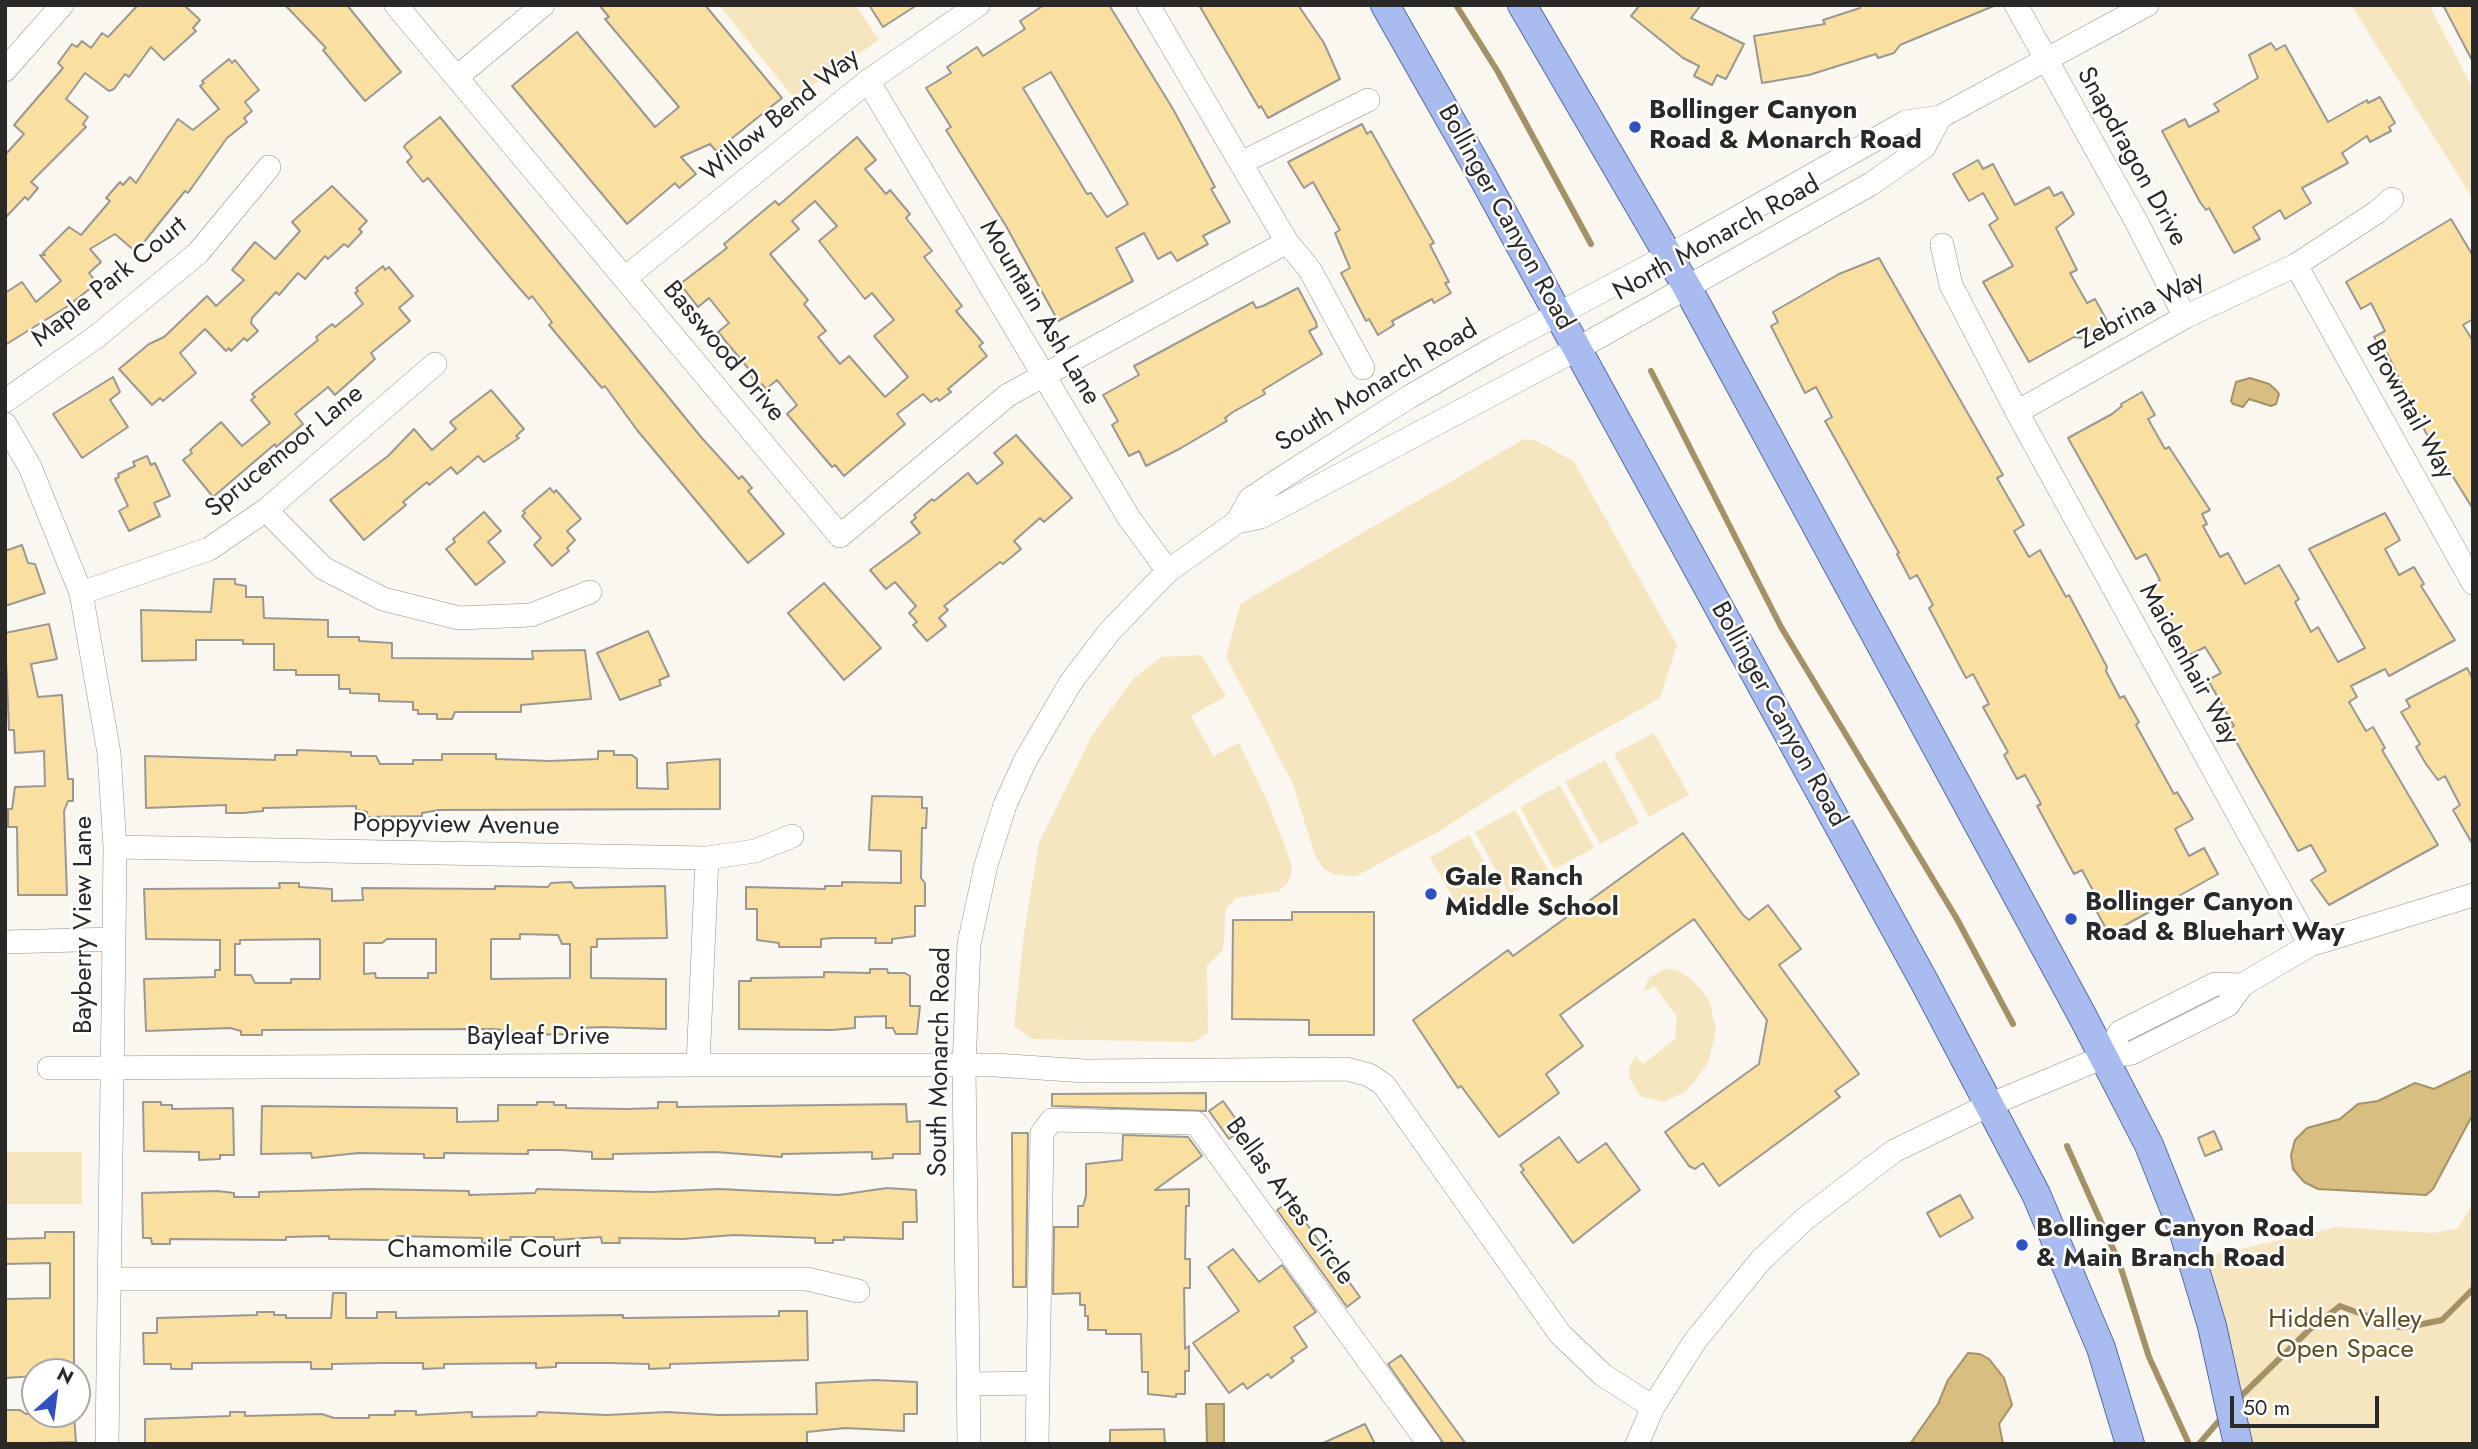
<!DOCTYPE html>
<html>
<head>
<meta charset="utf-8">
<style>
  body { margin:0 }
  #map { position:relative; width:2478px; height:1449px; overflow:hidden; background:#f9f7f0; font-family:Jost,sans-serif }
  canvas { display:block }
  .frame { position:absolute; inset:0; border:7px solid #2a2927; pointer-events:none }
  .north { position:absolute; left:21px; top:1358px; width:70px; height:70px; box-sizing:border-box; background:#fff; border:2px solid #aaa9a9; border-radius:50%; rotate:28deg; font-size:19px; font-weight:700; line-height:28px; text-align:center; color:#2a2927 }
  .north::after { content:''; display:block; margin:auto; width:24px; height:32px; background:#3151c1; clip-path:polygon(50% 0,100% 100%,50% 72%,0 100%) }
  .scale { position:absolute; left:2230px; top:1396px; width:149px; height:32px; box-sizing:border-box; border:4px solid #2a2927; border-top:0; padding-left:9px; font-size:21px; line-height:24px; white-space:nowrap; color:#2a2927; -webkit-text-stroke:5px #fff; paint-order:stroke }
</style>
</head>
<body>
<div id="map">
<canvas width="2478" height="1449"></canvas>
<div class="frame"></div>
<div class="north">N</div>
<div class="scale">50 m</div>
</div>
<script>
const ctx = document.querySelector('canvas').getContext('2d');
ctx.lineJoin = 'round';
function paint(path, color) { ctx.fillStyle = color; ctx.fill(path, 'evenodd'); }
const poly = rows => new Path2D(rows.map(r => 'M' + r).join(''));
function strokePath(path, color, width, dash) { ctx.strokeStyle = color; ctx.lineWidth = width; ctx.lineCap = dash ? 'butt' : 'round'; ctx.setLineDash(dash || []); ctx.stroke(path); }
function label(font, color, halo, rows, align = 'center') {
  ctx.font = font + ' Jost,sans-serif'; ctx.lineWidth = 5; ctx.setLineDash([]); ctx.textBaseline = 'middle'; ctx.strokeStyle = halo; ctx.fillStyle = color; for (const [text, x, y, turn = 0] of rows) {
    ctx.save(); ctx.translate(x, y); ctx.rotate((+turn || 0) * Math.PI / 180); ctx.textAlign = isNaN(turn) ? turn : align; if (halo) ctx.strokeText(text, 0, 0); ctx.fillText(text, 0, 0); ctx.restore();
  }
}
paint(poly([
  [719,5,856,5,879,40,794,98],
  [2351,5,2429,5,2473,89,2473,199],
  [1524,439,1537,441,1573,461,1677,645,1660,698,1538,767,1443,829,1375,866,1356,876,1336,875,1324,869,1315,855,1292,782,1226,657,1240,604],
  [1201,655,1226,696,1191,716,1213,756,1239,743,1269,805,1291,862,1292,872,1288,882,1279,891,1236,898,1226,908,1223,950,1207,965,1208,1033,1194,1042,1032,1039,1014,1026,1024,934,1039,843,1091,737,1133,679,1161,657],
  [1654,733,1689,795,1649,817,1614,754],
  [1605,760,1639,823,1600,844,1565,782],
  [1560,785,1594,848,1554,869,1520,807],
  [1515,810,1549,872,1509,894,1475,832],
  [1469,835,1504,897,1464,919,1430,857],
  [1665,969,1676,970,1690,978,1700,989,1709,1000,1716,1029,1709,1061,1697,1078,1685,1092,1663,1102,1640,1096,1629,1077,1629,1068,1635,1056,1643,1064,1675,1039,1677,1017,1654,986,1645,991,1644,989,1649,978],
  [5,1152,82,1152,82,1204,5,1204],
  [2473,1202,2473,1444,2238,1444,2192,1260,2337,1227,2434,1233,2458,1228]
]), '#f5e6bf');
const water = poly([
  [2250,378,2269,384,2276,390,2279,394,2276,404,2271,406,2249,399,2243,407,2233,404,2231,401,2236,382,2250,378],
  [2473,1070,2473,1114,2433,1189,2426,1195,2318,1189,2304,1182,2293,1169,2291,1155,2295,1140,2307,1128,2340,1119,2358,1104,2378,1101,2415,1083,2434,1089,2473,1070],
  [1968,1353,1980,1354,1989,1359,2004,1378,2012,1405,1999,1424,2003,1444,1910,1444,1938,1404,1948,1380,1968,1353],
  [1206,1404,1224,1404,1224,1444,1207,1444,1206,1404]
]);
paint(water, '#d8bf81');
strokePath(water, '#a49266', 2);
strokePath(poly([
  [1456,5,1498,72,1591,244],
  [1651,371,1781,627,1957,919,2013,1024],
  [2067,1146,2119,1262,2149,1357,2189,1444],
  [2238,1399,2309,1330,2340,1306,2397,1327,2418,1325,2442,1320,2473,1289],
  [2199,1444,2224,1415]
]), '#a49266', 6);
const building = poly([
  [138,5,184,5,200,20,193,28,196,31,164,60,151,47,129,77,125,74,114,89,109,91,85,73,66,99,88,117,83,124,86,127,31,182,38,188,28,200,25,197,5,218,5,155,24,134,14,125,63,68,58,63,72,44,77,47,82,41,91,48,102,33,108,37,138,5],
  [285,5,347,5,401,72,365,101,323,50,326,48,285,5],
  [599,5,705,5,782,98,716,151,710,144,681,157,696,174,679,188,675,183,627,224,512,86,577,32,655,127,679,107,605,19,609,17,599,5],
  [869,5,917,5,883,27,869,5],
  [1044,5,1109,5,1173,109,1215,187,1211,189,1230,222,1203,236,1208,244,1177,261,1171,252,1158,259,1144,233,1116,248,1133,281,1058,321,1006,226,946,130,951,127,926,88,951,73,947,67,977,47,983,56,1025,29,1020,21,1044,5],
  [1051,72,1128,204,1107,217,1091,193,1087,194,1023,88,1051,72],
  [1199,5,1298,5,1324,43,1340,79,1268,118,1261,106,1259,108,1199,5],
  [1640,5,1701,5,1691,18,1744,44,1726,79,1717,75,1712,85,1694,76,1699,66,1683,58,1631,16,1640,5],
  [1859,5,1996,5,1900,45,1894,53,1878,58,1876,54,1809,75,1762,83,1754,36,1825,24,1823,20,1860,8,1859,5],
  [2443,5,2473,5,2473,62,2443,5],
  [2271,43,2276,50,2285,45,2328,122,2367,100,2368,103,2380,97,2395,123,2389,127,2391,131,2370,142,2367,136,2342,153,2348,163,2302,188,2311,203,2285,219,2280,210,2253,227,2260,239,2234,253,2209,208,2206,210,2200,202,2162,131,2185,119,2189,127,2219,111,2214,104,2258,78,2249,55,2271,43],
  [229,59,232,63,235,60,259,90,245,102,252,111,244,118,247,122,227,138,188,193,185,191,136,252,115,234,90,249,101,262,89,273,97,283,68,306,5,345,5,293,22,282,36,302,61,281,40,255,45,255,43,253,69,227,81,235,110,201,106,198,120,182,123,185,130,177,136,183,178,119,193,130,219,109,200,86,204,83,202,81,229,59],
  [440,117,701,437,739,479,742,476,752,488,748,491,784,534,748,563,637,430,605,386,602,388,549,325,552,322,532,296,529,299,514,282,428,178,423,182,407,162,412,157,404,147,406,144,440,117],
  [1362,124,1367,134,1371,131,1434,243,1430,245,1449,282,1445,283,1451,293,1434,303,1432,299,1392,321,1394,325,1378,335,1369,319,1366,321,1341,273,1350,268,1335,233,1340,230,1313,182,1304,188,1288,162,1362,124],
  [857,137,876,160,865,169,886,194,890,190,910,214,906,218,932,251,924,257,962,306,956,311,983,343,979,346,987,356,948,389,951,392,939,401,937,398,931,402,923,394,897,414,905,424,844,476,835,465,832,467,787,414,797,405,777,380,766,389,762,384,759,387,749,374,752,373,718,332,729,323,709,298,698,307,680,284,727,248,724,244,775,201,779,205,857,137],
  [815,201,837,226,819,241,865,299,872,293,894,320,874,336,908,377,885,397,849,356,840,364,818,337,826,331,804,304,808,300,770,254,799,229,792,221,815,201],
  [1978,160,1983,169,1993,164,2015,205,2049,187,2054,196,2062,192,2074,214,2056,228,2077,270,2070,273,2087,303,2095,299,2107,321,2083,338,2074,337,2029,362,1983,282,2013,266,1989,225,1998,219,1983,193,1969,201,1953,174,1978,160],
  [332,186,367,221,359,229,362,232,348,247,344,244,328,259,325,256,305,279,298,273,279,295,276,292,252,318,251,323,258,331,247,341,244,338,231,351,229,348,226,351,205,329,180,353,196,373,163,401,160,398,152,405,119,369,149,344,164,337,207,296,216,306,244,280,232,270,255,242,275,259,300,231,292,222,332,186],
  [2451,219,2473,256,2473,319,2463,325,2473,341,2473,509,2426,433,2387,353,2385,355,2374,337,2385,331,2371,303,2361,309,2346,282,2451,219],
  [1879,258,2003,475,1997,478,2024,525,2014,531,2029,557,2040,550,2066,597,2069,595,2107,667,2106,671,2120,698,2124,696,2139,722,2136,725,2174,794,2177,792,2193,819,2175,829,2189,856,2204,848,2218,874,2177,897,2176,902,2162,910,2160,906,2109,934,2092,903,2098,900,2082,870,2074,874,2037,806,2041,804,2025,775,2017,779,2004,755,2008,752,1983,707,1989,704,1973,674,1966,678,1929,608,1933,605,1917,575,1910,579,1897,554,1899,553,1825,421,1832,417,1816,387,1805,393,1771,326,1778,322,1773,312,1780,308,1839,274,1879,258],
  [383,266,385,270,389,267,413,296,399,308,410,321,371,353,375,359,335,395,328,387,295,414,303,424,276,447,275,444,213,497,183,460,192,453,190,450,221,422,242,446,270,423,251,400,255,397,252,394,318,340,316,337,332,324,335,327,363,304,355,293,358,291,356,288,383,266],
  [1298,288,1316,322,1317,327,1309,331,1322,354,1263,390,1265,394,1233,412,1225,418,1227,421,1181,448,1146,466,1139,451,1129,456,1112,425,1118,421,1103,395,1139,375,1134,366,1151,357,1253,302,1256,308,1263,306,1298,288],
  [113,377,120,392,110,400,128,427,82,458,53,414,113,377],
  [491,390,524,429,516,436,519,438,484,462,478,456,457,474,451,467,429,485,427,482,403,502,406,505,364,540,330,500,388,456,414,429,432,450,456,429,450,422,491,390],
  [2142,392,2155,415,2148,419,2165,449,2169,447,2210,510,2202,514,2207,524,2203,526,2220,557,2228,553,2245,584,2279,565,2299,599,2295,602,2311,632,2318,627,2338,662,2365,648,2309,549,2385,513,2400,540,2385,549,2399,575,2414,567,2424,584,2421,586,2455,640,2389,676,2385,669,2351,686,2357,697,2349,702,2366,731,2373,727,2385,748,2382,750,2438,845,2329,905,2311,880,2326,871,2311,845,2298,851,2229,729,2234,726,2208,680,2221,673,2205,647,2190,655,2150,586,2160,580,2146,554,2136,559,2068,438,2112,414,2122,406,2121,404,2142,392],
  [1016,435,1072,498,1044,522,1040,518,1014,541,1021,549,1003,564,1000,562,944,606,948,610,939,618,946,626,927,641,913,625,917,622,909,613,916,606,895,582,886,589,870,570,920,533,911,522,916,518,914,515,932,499,934,501,968,473,977,484,1003,463,994,453,1016,435],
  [147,456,151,465,155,463,170,496,154,503,160,516,129,531,119,511,128,506,115,479,119,477,118,474,135,466,133,462,147,456],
  [550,488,554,493,556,490,581,519,567,531,575,540,567,548,569,551,552,566,534,545,541,538,522,516,525,513,523,511,550,488],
  [484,512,501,531,488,542,505,562,476,585,446,549,455,542,453,539,484,512],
  [22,545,28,563,35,564,45,593,5,606,5,551,22,545],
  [214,579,235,579,235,584,246,586,246,597,263,597,264,618,328,620,328,637,359,637,359,641,392,643,392,658,533,659,532,651,585,650,591,699,521,705,521,712,455,712,452,719,437,719,437,714,418,714,418,710,413,710,413,702,379,701,379,694,350,693,350,689,339,689,339,675,296,675,296,670,274,670,274,644,243,644,243,640,196,640,196,660,142,661,141,610,211,612,214,579],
  [824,583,881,648,844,680,788,613,824,583],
  [49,624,57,659,31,664,38,697,62,695,68,779,73,779,73,801,68,801,64,811,67,895,18,895,17,827,8,827,8,809,12,809,15,787,45,786,44,751,15,753,14,730,9,730,5,633,49,624],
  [648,631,669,676,659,680,661,685,620,700,597,653,648,631],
  [2467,668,2473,679,2473,845,2453,810,2460,805,2445,776,2438,780,2426,764,2416,747,2420,744,2401,712,2410,707,2406,700,2467,668],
  [297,750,351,752,351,756,376,756,380,764,413,764,413,760,442,760,442,754,496,754,496,759,550,761,598,759,598,751,614,751,614,755,632,755,637,759,637,788,668,789,667,763,720,759,720,809,439,810,422,813,422,816,367,817,367,812,356,810,356,806,263,808,263,811,243,813,226,813,226,805,146,808,145,756,275,760,275,755,297,755,297,750],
  [872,796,922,797,922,808,927,808,926,828,922,828,921,878,925,883,925,906,915,906,915,936,892,939,892,943,875,943,876,938,832,938,821,939,821,947,779,947,779,943,757,940,757,909,746,909,746,887,825,889,825,886,842,886,842,882,901,883,901,851,869,850,872,796],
  [1683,833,1743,915,1749,920,1768,905,1801,949,1779,965,1859,1074,1835,1091,1840,1097,1719,1186,1703,1163,1695,1169,1689,1166,1665,1132,1759,1064,1767,1020,1694,919,1560,1015,1583,1046,1546,1074,1559,1093,1499,1137,1461,1086,1458,1088,1413,1020,1508,950,1513,956,1683,833],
  [571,882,575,888,665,886,667,938,597,939,597,947,591,947,591,978,666,979,666,1029,601,1027,582,1028,582,1034,512,1035,512,1031,495,1029,262,1030,262,1035,241,1035,241,1031,230,1028,146,1031,144,979,215,977,215,970,220,970,220,940,146,939,144,889,280,888,279,883,299,883,299,887,332,889,332,901,363,900,362,888,495,889,495,886,548,887,551,883,571,882],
  [520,934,558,935,562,944,570,944,570,978,491,979,491,939,520,939,520,934],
  [320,939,320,979,291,979,291,983,255,983,251,975,235,975,235,944,240,944,240,940,320,939],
  [387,939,436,939,436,973,428,973,428,978,376,978,375,973,364,974,364,943,382,943,387,939],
  [1292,912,1374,912,1374,1035,1309,1035,1309,1020,1232,1019,1233,920,1292,920,1292,912],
  [870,969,887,969,888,973,905,973,910,976,910,1006,920,1006,917,1034,896,1034,893,1028,886,1028,886,1016,855,1017,855,1028,832,1030,739,1029,739,981,751,981,751,978,824,977,824,972,870,973,870,969],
  [1206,1093,1206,1111,1052,1106,1052,1094,1206,1093],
  [1223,1101,1243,1129,1229,1139,1209,1111,1223,1101],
  [143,1102,161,1102,161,1105,172,1105,172,1109,233,1108,234,1155,220,1155,220,1159,199,1160,199,1152,144,1151,143,1102],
  [537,1102,554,1102,554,1105,566,1105,566,1108,626,1109,658,1108,658,1102,677,1102,677,1107,906,1104,907,1122,920,1121,920,1154,893,1154,893,1158,872,1159,872,1152,782,1154,782,1157,715,1152,613,1154,613,1159,592,1159,592,1152,561,1150,528,1150,528,1154,444,1153,444,1158,424,1158,424,1154,358,1153,312,1158,311,1153,261,1154,262,1106,457,1108,457,1122,498,1121,498,1105,537,1105,537,1102],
  [2214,1131,2222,1149,2205,1156,2198,1138,2214,1131],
  [1012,1133,1028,1133,1026,1287,1013,1287,1012,1133],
  [1123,1135,1188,1137,1202,1156,1155,1190,1189,1189,1189,1206,1186,1206,1185,1259,1190,1259,1190,1288,1184,1288,1185,1349,1189,1346,1189,1371,1185,1371,1185,1394,1176,1394,1176,1397,1148,1394,1148,1372,1142,1372,1141,1334,1106,1334,1106,1330,1088,1330,1088,1316,1085,1316,1085,1305,1080,1305,1080,1293,1053,1294,1054,1227,1078,1227,1078,1206,1083,1206,1086,1196,1086,1164,1122,1160,1123,1135],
  [1559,1137,1578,1163,1606,1143,1640,1190,1573,1243,1521,1172,1524,1170,1520,1165,1559,1137],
  [887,1188,916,1190,917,1222,903,1222,903,1239,844,1237,844,1240,833,1240,833,1243,815,1243,815,1238,734,1235,683,1239,619,1238,620,1243,602,1243,601,1237,554,1240,554,1237,510,1237,511,1240,498,1240,499,1243,482,1243,482,1238,397,1236,397,1240,383,1240,329,1239,329,1236,286,1237,286,1240,170,1239,170,1244,152,1244,151,1238,143,1238,142,1193,217,1191,234,1193,234,1197,259,1197,259,1192,367,1189,469,1191,469,1195,535,1193,537,1189,651,1192,719,1189,839,1195,887,1188],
  [1960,1195,1973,1218,1940,1237,1927,1213,1960,1195],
  [1290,1201,1360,1297,1347,1307,1277,1210,1290,1201],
  [45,1232,74,1232,74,1372,35,1372,35,1376,5,1378,5,1299,50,1298,50,1263,5,1264,5,1239,45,1238,45,1232],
  [1233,1249,1259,1282,1282,1265,1316,1312,1294,1327,1307,1347,1291,1358,1294,1361,1271,1378,1268,1374,1247,1389,1243,1383,1229,1393,1193,1343,1239,1311,1208,1267,1233,1249],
  [333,1293,346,1293,346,1318,377,1318,377,1312,396,1312,396,1318,623,1315,623,1318,779,1316,779,1311,807,1311,808,1360,670,1364,670,1368,649,1369,649,1364,609,1363,556,1363,556,1367,536,1368,536,1363,444,1364,444,1368,423,1369,423,1363,383,1363,332,1364,332,1369,311,1369,311,1362,192,1363,192,1369,171,1369,171,1364,144,1364,143,1333,157,1333,157,1318,257,1315,257,1312,274,1312,274,1315,286,1315,286,1318,331,1318,333,1293],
  [1401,1355,1466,1444,1444,1444,1388,1364,1401,1355],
  [875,1380,917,1382,917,1414,904,1414,904,1431,845,1428,807,1432,807,1444,145,1444,145,1419,230,1416,230,1412,245,1412,245,1416,322,1414,334,1418,369,1418,369,1415,395,1415,395,1411,416,1411,416,1415,472,1412,472,1417,536,1416,538,1412,607,1415,667,1412,719,1415,817,1414,816,1383,875,1380],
  [5,1410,20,1410,26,1414,74,1414,76,1442,5,1444,5,1410],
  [1365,1424,1375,1444,1321,1444,1365,1424],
  [1164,1429,1165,1444,1110,1444,1110,1430,1164,1429]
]);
paint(building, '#f9e0a1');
strokePath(building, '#9b9893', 2);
const minor = poly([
  [396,5,840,536,1008,395,1287,242],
  [1148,5,1287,242,1310,270,1363,368],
  [2016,5,2136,221,2185,317],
  [5,70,62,5],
  [457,77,543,5],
  [868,81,1129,518,1168,571],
  [1241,163,1368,100],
  [1942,245,1951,285,2017,412,2310,945],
  [2296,265,2473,583],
  [625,278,868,81,978,5],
  [5,401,96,337,198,253,269,167],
  [2017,412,2185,317,2296,265,2377,212,2392,199],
  [5,424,30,467,81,593,109,753,115,847,114,939,107,1444],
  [266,510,323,568,383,599,459,618,531,615,590,592],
  [1237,522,1250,499,1274,483,1409,397,1496,347,1694,242,1906,122,1940,117,2147,5],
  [81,593,209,549,266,510,435,364],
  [115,847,707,858,755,851,792,836],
  [5,942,114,939],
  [2104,1057,2120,1032,2215,984,2242,985],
  [698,1065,707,858],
  [49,1068,698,1065,995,1065,1085,1071,1347,1069,1369,1075,1384,1085,1560,1334,1603,1375,1653,1407],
  [109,1279,807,1279,858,1291],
  [970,1384,1038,1383],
  [969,1444,964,1067,969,944,986,865,1005,805,1026,759,1071,682,1110,631,1168,571,1237,522,1261,517,1577,349,1871,184,1924,147,1940,117],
  [1037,1444,1042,1133,1052,1120,1196,1123,1429,1444],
  [1637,1444,1653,1407,1695,1341,1761,1260,1806,1218,1894,1151,1989,1105,2104,1057,2132,1053,2228,1005,2242,985,2310,945,2473,895]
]);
const major = poly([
  [1385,5,1479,170,1925,983,2036,1194,2101,1348,2130,1444],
  [1522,5,1688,289,2083,1017,2149,1145,2184,1233,2212,1326,2238,1444]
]);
strokePath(minor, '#93908b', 24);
strokePath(major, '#566ba2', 30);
strokePath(minor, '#fff', 23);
strokePath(major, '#a8bcef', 28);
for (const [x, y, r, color] of [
  [1635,127,7,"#3151c1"],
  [1431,894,7,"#3151c1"],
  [2071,919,7,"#3151c1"],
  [2022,1245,7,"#3151c1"]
]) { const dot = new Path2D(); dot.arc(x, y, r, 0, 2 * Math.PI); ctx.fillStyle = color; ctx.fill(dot); strokePath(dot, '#fff', 2.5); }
label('bold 26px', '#2a2927', '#fff', [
  ["Bollinger Canyon",1649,112],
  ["Road & Monarch Road",1649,142],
  ["Gale Ranch",1445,879],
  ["Middle School",1445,909],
  ["Bollinger Canyon",2085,904],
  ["Road & Bluehart Way",2085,934],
  ["Bollinger Canyon Road",2036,1230],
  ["& Main Branch Road",2036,1260]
], 'left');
label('26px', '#2a2927', '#fff', [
  ["Willow Bend Way",781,116,-39],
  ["Snapdragon Drive",2131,157,61],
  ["Bollinger Canyon Road",1505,218,61],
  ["North Monarch Road",1717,239,-29],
  ["Maple Park Court",110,283,-39],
  ["Zebrina Way",2142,311,-28],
  ["Mountain Ash Lane",1039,313,59],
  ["Basswood Drive",723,352,50],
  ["South Monarch Road",1377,387,-31],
  ["Browntail Way",2409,410,61],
  ["Sprucemoor Lane",285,452,-39],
  ["Maidenhair Way",2188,665,61],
  ["Bollinger Canyon Road",1778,715,61],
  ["Poppyview Avenue",456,826,1],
  ["Bayberry View Lane",85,925,-90],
  ["Bayleaf Drive",538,1038],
  ["South Monarch Road",941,1062,-89],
  ["Bellas Artes Circle",1289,1202,54],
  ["Chamomile Court",484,1251]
]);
label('26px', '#5f4d1e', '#fff', [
  ["Hidden Valley",2345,1321],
  ["Open Space",2345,1351]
]);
</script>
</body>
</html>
